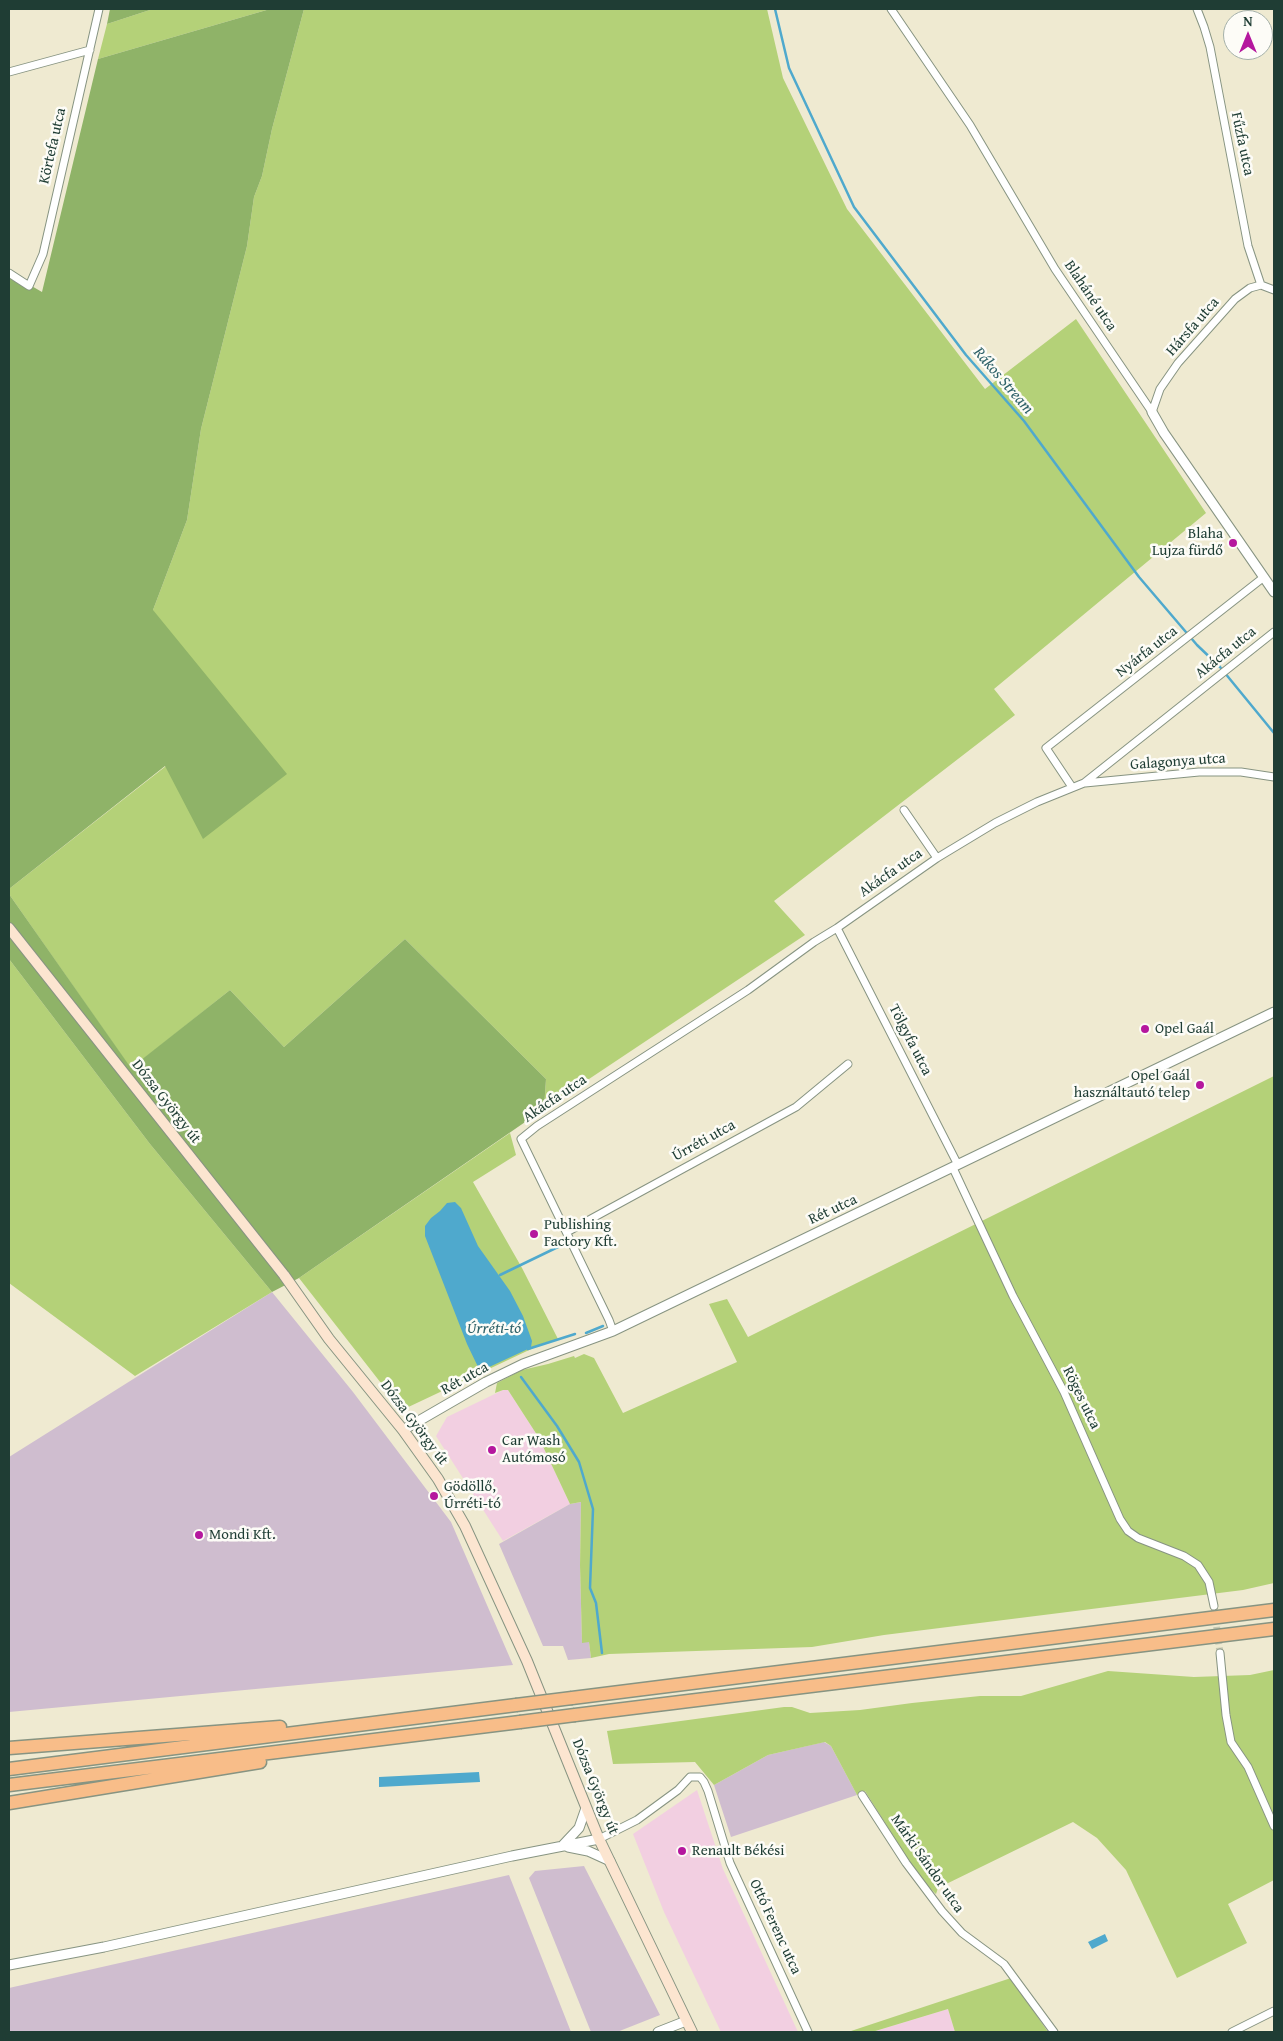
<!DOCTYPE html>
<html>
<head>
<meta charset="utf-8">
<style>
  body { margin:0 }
  #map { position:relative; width:1283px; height:2041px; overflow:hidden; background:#efead1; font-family:"Gentium Book Plus",serif }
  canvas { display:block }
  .frame { position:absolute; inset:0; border:10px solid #1f3d34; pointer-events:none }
  .north { position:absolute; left:1223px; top:10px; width:50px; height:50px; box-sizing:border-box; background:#fdfcf7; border:1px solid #a4b0a9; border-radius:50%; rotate:0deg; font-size:14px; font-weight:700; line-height:20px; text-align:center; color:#1f3d34 }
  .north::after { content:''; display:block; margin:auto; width:18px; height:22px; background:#b5179e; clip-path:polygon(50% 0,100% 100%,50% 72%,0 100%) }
</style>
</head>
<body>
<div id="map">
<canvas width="1283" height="2041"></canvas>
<div class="frame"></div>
<div class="north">N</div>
</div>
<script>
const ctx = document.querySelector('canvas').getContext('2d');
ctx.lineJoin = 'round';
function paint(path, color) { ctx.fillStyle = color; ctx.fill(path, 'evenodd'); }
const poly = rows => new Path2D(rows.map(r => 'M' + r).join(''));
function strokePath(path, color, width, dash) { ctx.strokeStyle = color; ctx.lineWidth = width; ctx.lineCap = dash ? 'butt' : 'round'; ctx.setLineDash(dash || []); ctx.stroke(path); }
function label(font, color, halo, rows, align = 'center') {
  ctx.font = font + ' "Gentium Book Plus",serif'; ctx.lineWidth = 5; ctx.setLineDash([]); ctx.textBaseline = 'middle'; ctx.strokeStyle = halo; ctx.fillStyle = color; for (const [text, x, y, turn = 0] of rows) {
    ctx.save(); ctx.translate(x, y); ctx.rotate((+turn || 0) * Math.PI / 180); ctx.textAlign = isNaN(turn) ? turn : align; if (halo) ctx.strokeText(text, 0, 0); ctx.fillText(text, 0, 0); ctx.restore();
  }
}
paint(poly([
  [503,1390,508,1390,539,1438,570,1504,503,1541,436,1436,447,1417],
  [697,1790,723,1869,798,2032,721,2032,664,1912,633,1834],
  [948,2009,955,2032,872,2032]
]), '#f2cfe1');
paint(poly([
  [272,1292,353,1392,451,1522,513,1665,9,1712,9,1457],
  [581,1502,580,1565,582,1642,589,1642,591,1658,568,1660,563,1646,543,1646,499,1544,570,1504],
  [824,1742,831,1746,857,1795,731,1837,714,1785,768,1755],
  [584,1866,660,2015,617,2032,591,2032,529,1878,535,1871],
  [509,1875,571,2032,9,2032,9,1988]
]), '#cfbdcf');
paint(poly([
  [153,9,270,9,98,59,107,24],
  [304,9,767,9,783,78,847,209,985,389,1076,319,1206,513,994,689,1015,715,774,901,805,935,544,1109,546,1079,405,939,284,1047,230,990,131,1069,9,894,9,889,166,766,153,610,187,520,201,429,247,246,254,197,262,176,272,129],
  [9,959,150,1144,272,1292,135,1376,9,1283],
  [1274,1076,1274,1583,1243,1590,884,1635,812,1647,609,1654,591,1658,589,1642,582,1643,580,1565,581,1502,570,1504,539,1438,508,1390,503,1390,495,1393,497,1383,522,1370,548,1364,574,1356,575,1358,584,1354,594,1358,623,1413,737,1362,709,1304,727,1299,748,1337],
  [510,1133,516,1155,473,1182,522,1268,558,1339,544,1343,402,1410,299,1278],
  [1274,1670,1274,1829,1273,1830,1274,1880,1228,1904,1247,1943,1177,1978,1126,1870,1097,1838,1073,1822,938,1888,936,1894,921,1880,865,1791,857,1795,831,1746,825,1742,768,1755,714,1785,695,1762,613,1764,607,1731,784,1707,792,1707,810,1713,860,1710,912,1703,980,1696,1021,1696,1108,1671,1194,1677,1250,1675],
  [1011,1978,1048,2032,955,2032,948,2009,872,2032,848,2032]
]), '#b4d178');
paint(poly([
  [110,9,153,9,107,24],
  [270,9,304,9,272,129,262,176,254,197,247,246,201,429,187,520,153,610,287,774,203,839,165,766,9,889,9,273,42,292,98,59],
  [9,894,131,1068,230,990,284,1047,405,939,546,1079,544,1109,299,1278,272,1292,150,1144,9,959]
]), '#8fb368');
paint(poly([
  [455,1202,461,1208,478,1246,510,1291,523,1316,532,1341,531,1347,528,1349,487,1368,479,1369,467,1344,425,1236,425,1226,431,1218,440,1211,447,1203],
  [479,1772,480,1782,379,1787,379,1777],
  [1105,1934,1108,1941,1092,1949,1088,1942]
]), '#4fa9cd');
strokePath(poly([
  [775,9,789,68,854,207,966,355,1024,421,1139,577,1197,645,1220,667,1274,733],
  [500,1275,560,1246],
  [586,1333,603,1326],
  [528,1349,575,1334],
  [521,1377,557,1426,579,1462,593,1509,590,1588,596,1603,602,1653]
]), '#4fa9cd', 2.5);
strokePath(poly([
  [1214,1606,1220,1653]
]), '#c5c7b2', 7, [7, 3.5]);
const minor = poly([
  [891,9,970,125,1055,269,1152,412],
  [1197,9,1204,27,1210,47,1248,246,1261,285],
  [9,72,90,50],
  [9,273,29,286,43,254,99,9],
  [1152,412,1160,389,1178,363,1235,299,1250,288,1261,285,1274,290],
  [1085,783,1199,772,1241,772,1274,777],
  [1072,787,1046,748,1264,577],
  [904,810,937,858],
  [837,928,958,1165],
  [953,1168,1013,1296,1064,1392,1120,1519,1128,1531,1138,1538,1184,1556,1198,1565,1209,1582,1214,1606],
  [567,1232,796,1107,848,1064],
  [613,1331,609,1320,521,1139,537,1126,748,990,814,942,837,928,937,858,995,823,1037,802,1084,783,1274,632],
  [1220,1653,1226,1715,1231,1742,1248,1767,1274,1826],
  [862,1795,906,1863,942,1911,962,1933,1004,1964,1054,2032],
  [599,1839,637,1820,678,1790,690,1777,700,1777,704,1782,708,1791,730,1863,808,2032],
  [1232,2032,1274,2011]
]);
const tertiary = poly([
  [1152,412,1164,433,1274,592],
  [403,1430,486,1382,523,1364,613,1331,1274,1012],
  [563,1845,579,1828,586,1808],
  [568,1847,588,1851,610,1861],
  [9,1965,104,1947,512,1856,599,1839],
  [658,2032,686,2021]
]);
const secondary = poly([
  [9,928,284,1275,329,1339,403,1430,438,1479,465,1526,527,1661,599,1839,692,2032]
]);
const motorway = poly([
  [572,1698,1274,1610],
  [575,1715,1274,1629],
  [9,1748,280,1727],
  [9,1769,516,1705],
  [9,1785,520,1722],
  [9,1803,260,1762]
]);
strokePath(minor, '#879482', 9);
strokePath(tertiary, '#879482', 11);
strokePath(secondary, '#879482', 12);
strokePath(motorway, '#879482', 15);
strokePath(minor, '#fff', 7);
strokePath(tertiary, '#fff', 9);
strokePath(secondary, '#fce5d0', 10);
strokePath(motorway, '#f8bd89', 12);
const motorwayBridge = poly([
  [516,1705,572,1698],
  [520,1722,575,1715]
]);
strokePath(motorwayBridge, '#879482', 15, []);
strokePath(motorwayBridge, '#f8bd89', 12);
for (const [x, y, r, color] of [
  [1233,543,5,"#b5179e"],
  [1145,1029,5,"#b5179e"],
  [1200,1085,5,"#b5179e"],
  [534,1234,5,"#b5179e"],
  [492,1450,5,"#b5179e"],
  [434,1496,5,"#b5179e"],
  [199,1535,5,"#b5179e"],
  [682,1851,5,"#b5179e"]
]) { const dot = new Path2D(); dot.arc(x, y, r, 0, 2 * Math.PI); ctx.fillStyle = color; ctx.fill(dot); strokePath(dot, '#fdfcf7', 2); }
label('15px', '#1f3d34', '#fdfcf7', [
  ["Fűzfa utca",1242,144,78],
  ["Körtefa utca",53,146,-77],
  ["Blaháné utca",1090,296,56],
  ["Hársfa utca",1193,327,-49],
  ["Nyárfa utca",1147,652,-38],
  ["Akácfa utca",1226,653,-39],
  ["Galagonya utca",1178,762,-4],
  ["Akácfa utca",891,873,-35],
  ["Tölgyfa utca",910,1040,63],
  ["Akácfa utca",555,1099,-34],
  ["Dózsa György út",166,1102,52],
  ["Úrréti utca",704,1141,-29],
  ["Rét utca",833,1210,-25],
  ["Rét utca",465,1379,-29],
  ["Röges utca",1081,1398,64],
  ["Dózsa György út",414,1423,53],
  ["Dózsa György út",595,1787,68],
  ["Márki Sándor utca",927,1864,55],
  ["Ottó Ferenc utca",775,1927,65]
]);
label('15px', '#1f3d34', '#fdfcf7', [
  ["Blaha",1223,534,"right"],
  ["Lujza fürdő",1223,551,"right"],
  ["Opel Gaál",1155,1029],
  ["Opel Gaál",1190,1076,"right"],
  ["használtautó telep",1190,1093,"right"],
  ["Publishing",544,1225],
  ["Factory Kft.",544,1242],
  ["Car Wash",502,1441],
  ["Autómosó",502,1458],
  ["Gödöllő,",444,1487],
  ["Úrréti-tó",444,1504],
  ["Mondi Kft.",209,1535],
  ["Renault Békési",692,1851]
], 'left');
label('italic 16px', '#30636a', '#fdfcf7', [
  ["Rákos Stream",1003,381,49],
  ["Úrréti-tó",494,1329]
]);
</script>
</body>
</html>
